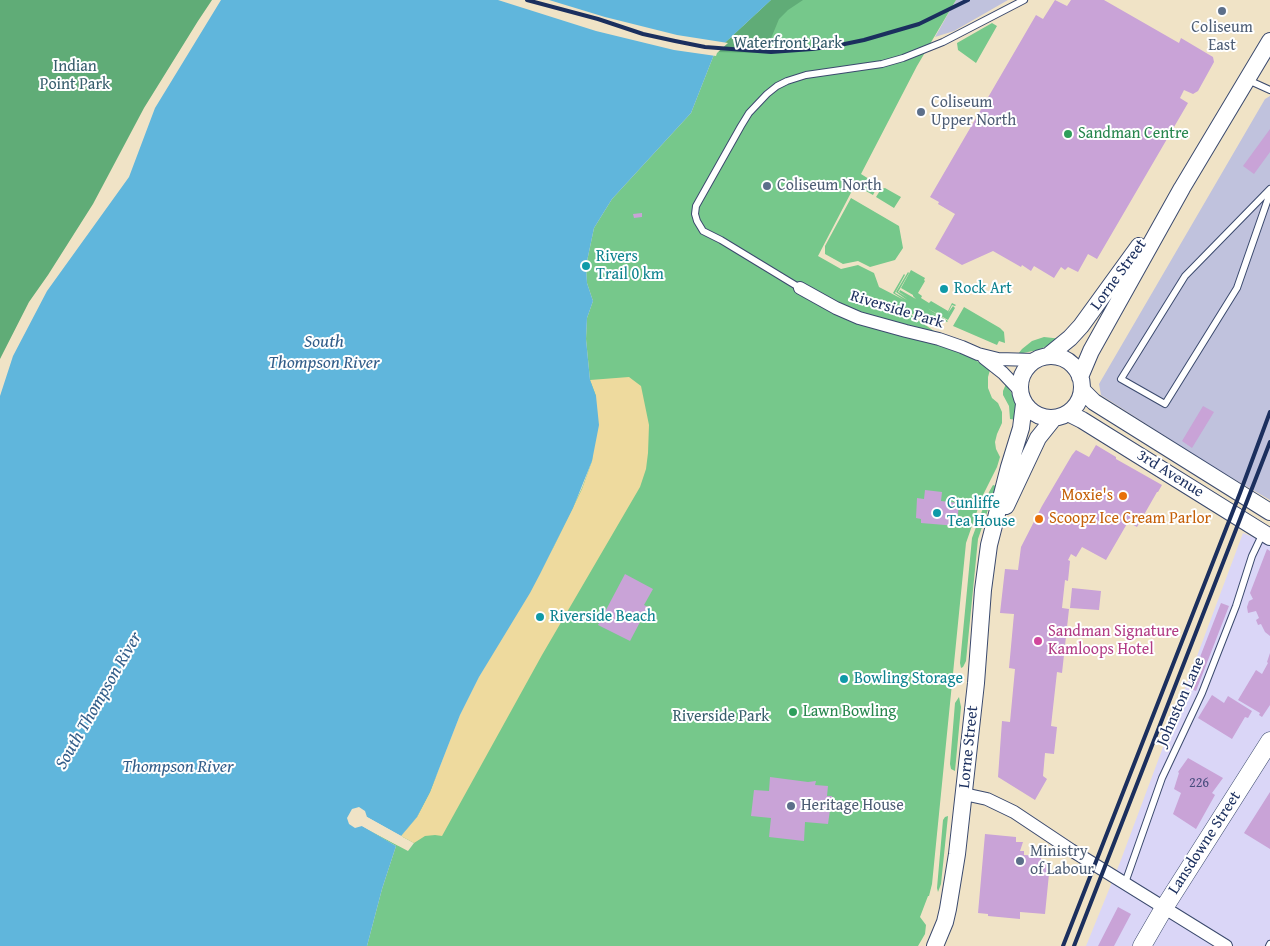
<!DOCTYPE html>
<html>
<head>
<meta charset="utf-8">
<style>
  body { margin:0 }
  canvas { display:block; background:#f0e3c6 }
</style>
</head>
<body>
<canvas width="1270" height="946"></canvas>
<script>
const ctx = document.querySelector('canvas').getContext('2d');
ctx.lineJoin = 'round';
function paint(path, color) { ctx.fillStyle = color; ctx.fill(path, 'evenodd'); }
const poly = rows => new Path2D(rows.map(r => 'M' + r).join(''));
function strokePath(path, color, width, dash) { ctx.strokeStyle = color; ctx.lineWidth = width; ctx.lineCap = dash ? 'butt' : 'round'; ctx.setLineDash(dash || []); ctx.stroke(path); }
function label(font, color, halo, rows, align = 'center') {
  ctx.font = font + ' "Gentium Book Plus",serif'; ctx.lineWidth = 4; ctx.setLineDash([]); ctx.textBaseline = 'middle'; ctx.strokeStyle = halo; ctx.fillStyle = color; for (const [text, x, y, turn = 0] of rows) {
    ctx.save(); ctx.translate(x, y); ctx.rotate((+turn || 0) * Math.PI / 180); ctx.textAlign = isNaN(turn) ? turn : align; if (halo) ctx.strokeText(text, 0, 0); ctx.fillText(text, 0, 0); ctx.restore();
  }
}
paint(poly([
  [1243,533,1270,544,1270,946,1086,946,1119,865]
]), '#dad6f7');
paint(poly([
  [956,0,1008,0,954,31,935,37],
  [1270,96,1270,500,1215,468,1101,395,1099,384,1265,99]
]), '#c0c2dd');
paint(poly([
  [771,0,956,0,917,66,861,174,877,184,877,187,873,195,855,185,818,256,841,269,858,265,874,273,879,287,904,300,893,293,904,274,905,275,895,293,907,300,896,292,908,272,909,273,898,292,908,298,899,292,900,290,916,299,913,296,913,295,901,288,911,270,925,278,924,280,925,281,918,293,922,296,921,298,929,303,931,301,948,311,952,303,956,305,955,306,952,305,948,313,953,306,955,308,948,320,927,308,948,321,947,322,930,312,944,321,943,322,940,320,939,322,933,319,932,320,926,318,924,319,919,316,918,317,912,314,911,315,990,370,988,377,988,388,992,398,998,403,1002,412,1002,423,997,434,995,442,996,449,1000,457,997,467,982,497,966,543,932,884,929,896,928,896,920,917,926,925,925,934,918,946,367,946,382,889,396,846,361,826,408,851,414,843,401,836,417,817,500,642,530,593,553,548,582,488,592,461,590,380,586,339,587,318,593,301,587,283,586,266,594,228,612,199,691,113,715,52],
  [992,23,997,26,976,63,958,50,957,43],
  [885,188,901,197,894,208,876,197,881,189],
  [851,198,899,226,903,248,895,260,870,267,858,261,843,264,825,254,825,246],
  [964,307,1000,328,1004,332,1005,343,999,341,997,345,953,326],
  [1044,337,1062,339,1038,350,1018,354,1022,349,1032,341],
  [1006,384,1011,392,1015,402,1016,409,1016,420,1010,419,1009,406,1003,395,1003,391],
  [993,485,996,486,978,539,966,661,963,667,961,668,960,663,972,538,989,492],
  [959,697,961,707,955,771,951,769,950,764,955,703],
  [948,816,941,884,938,892,937,888,943,820,945,817]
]), '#76c88b');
paint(poly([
  [0,0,212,0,198,21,144,108,93,204,48,275,29,302,0,359],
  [771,0,803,0,788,10,779,19,765,53,715,52]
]), '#60ac77');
paint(poly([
  [629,377,641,386,649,425,648,453,646,469,640,487,542,655,442,836,435,835,425,836,414,843,401,836,417,817,430,792,460,715,479,677,553,548,582,489,592,461,596,396,590,380]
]), '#eeda9e');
paint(poly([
  [221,0,771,0,715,52,691,113,612,199,594,228,586,266,587,283,593,301,587,318,586,339,590,380,596,396,599,425,592,461,573,508,540,574,530,593,479,677,460,715,430,792,417,817,401,836,367,817,362,826,396,846,382,889,367,946,0,946,0,396,13,356,47,291,129,177,155,108]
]), '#60b6dc');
paint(poly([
  [498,0,549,0,605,17,677,35,728,43,717,53,716,56,674,50,596,31],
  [359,807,365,811,367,817,403,837,400,838,369,822,369,825,367,826,398,844,399,846,362,826,355,828,349,824,347,818,352,809]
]), '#f0e3c6');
paint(poly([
  [1055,0,1067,6,1071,0,1104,0,1179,43,1181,38,1213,57,1214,62,1198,91,1193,94,1184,90,1180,98,1188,103,1097,259,1088,254,1078,272,1068,267,1065,270,1061,267,1054,278,1034,266,1031,271,1022,265,1021,267,993,251,962,265,935,249,955,214,938,204,939,202,930,197,1036,15,1043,19],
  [1270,129,1270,152,1254,174,1243,166],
  [642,213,642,217,634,218,633,214],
  [1203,406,1214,412,1192,448,1182,441],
  [1096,445,1116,457,1116,459,1162,485,1158,492,1157,492,1137,527,1128,522,1106,560,1082,547,1076,557,1071,554,1068,560,1070,561,1068,581,1065,580,1062,608,1069,609,1062,673,1057,672,1051,726,1057,727,1054,754,1045,753,1043,776,1047,779,1035,800,998,777,1002,721,1010,722,1015,669,1009,668,1014,614,1000,613,1005,569,1018,570,1021,547,1042,506,1072,455,1076,450,1089,457],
  [925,490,942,492,941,501,959,503,957,526,921,523,921,519,916,518,917,498,924,499],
  [1267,549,1270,551,1270,636,1265,632,1261,624,1258,625,1256,620,1259,618,1256,611,1248,613,1247,607,1249,601,1253,599,1250,593],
  [625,574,653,589,644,605,648,607,630,641,598,625],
  [1072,588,1101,591,1099,610,1070,608],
  [1221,603,1229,606,1196,691,1188,688],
  [1270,653,1270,705,1262,717,1259,715,1260,713,1238,700,1256,670,1262,674,1268,663,1267,662],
  [839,673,849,675,848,684,838,683],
  [1212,695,1224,703,1228,696,1252,711,1248,718,1245,717,1232,739,1198,718],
  [1188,758,1223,778,1212,793,1215,795,1196,829,1173,814,1181,793,1174,789,1179,773,1178,772],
  [770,777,808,782,816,781,815,785,828,786,827,796,832,796,828,824,805,822,804,841,769,837,771,818,751,816,754,790,769,791],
  [1270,792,1270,849,1244,833],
  [985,834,1016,837,1016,842,1023,842,1020,851,1024,851,1024,855,1041,856,1041,863,1050,864,1045,914,1020,912,1020,919,988,916,988,914,978,913],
  [1118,907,1131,914,1114,946,1098,946]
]), '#c9a3d7');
const service = poly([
  [1248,80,1270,90],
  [1270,189,1185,276,1121,379,1165,404,1237,288,1270,193],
  [800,288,721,240,703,231,697,221,695,214,696,206,741,126,749,113,767,94,777,86,787,81,806,75,882,64,903,58,943,42,1024,0],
  [1125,883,1162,778,1202,693,1236,606,1252,556,1263,533],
  [1269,946,1270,944]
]);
const minor = poly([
  [800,288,836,308,859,318,906,331,939,339,962,347,978,354,998,359,1035,360],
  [984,358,1003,373,1020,391],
  [964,794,987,799,1014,812,1071,850,1226,946]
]);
const tertiary = poly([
  '1020 387a31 31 0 1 1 62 0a31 31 0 1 1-62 0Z',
  [1048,356,1070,338,1081,326,1139,246],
  [1080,377,1091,351,1182,188,1270,41],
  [1082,390,1094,402,1270,512],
  [1068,413,1082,420,1270,537],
  [1006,506,1038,438,1054,418],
  [935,946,945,922,948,909,957,854,976,683,983,590,989,545,1009,467,1021,428,1024,404]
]);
const secondary = poly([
  [1142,946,1164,908,1270,741]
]);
strokePath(service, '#3b4a6e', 8);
strokePath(minor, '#3b4a6e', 14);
strokePath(tertiary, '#3b4a6e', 18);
strokePath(secondary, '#3b4a6e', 19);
strokePath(service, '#fff', 6);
strokePath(minor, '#fff', 12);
strokePath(tertiary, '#fff', 16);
strokePath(secondary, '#fff', 18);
strokePath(poly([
  [527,0,598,19,643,34,675,41,705,47,771,52,812,49,835,46,864,40,919,24,968,0],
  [1063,946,1240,493,1270,412],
  [1074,946,1270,442]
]), '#1b2f5e', 4);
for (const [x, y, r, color] of [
  [1222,11,5,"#5c6f8a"],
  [921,112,5,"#5c6f8a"],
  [1068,134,5,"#2e9e5b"],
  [767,186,5,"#5c6f8a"],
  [586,266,5,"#0f9aa8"],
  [944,289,5,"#0f9aa8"],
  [1123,496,5,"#e8710a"],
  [937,513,5,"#0f9aa8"],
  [1039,519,5,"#e8710a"],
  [540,617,5,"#0f9aa8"],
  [1038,641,5,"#d1479c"],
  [844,679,5,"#0f9aa8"],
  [793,712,5,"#2e9e5b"],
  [791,806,5,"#5c6f8a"],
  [1020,861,5,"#5c6f8a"]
]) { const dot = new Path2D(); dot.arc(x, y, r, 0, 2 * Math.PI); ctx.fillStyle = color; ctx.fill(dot); strokePath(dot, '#fff', 2); }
label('14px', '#464c7c', null, [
  ["226",1199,783]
]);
label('16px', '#4e5e75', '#fff', [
  ["Coliseum",1222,28,"center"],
  ["East",1222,46,"center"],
  ["Coliseum",931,103],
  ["Upper North",931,121],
  ["Coliseum North",777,186],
  ["Heritage House",801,806],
  ["Ministry",1030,852],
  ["of Labour",1030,870]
], 'left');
label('16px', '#365d6c', '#fff', [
  ["Waterfront Park",788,44],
  ["Indian",75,67],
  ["Point Park",75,85],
  ["Riverside Park",721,717]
]);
label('16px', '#27864d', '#fff', [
  ["Sandman Centre",1078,134],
  ["Lawn Bowling",803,712]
], 'left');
label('16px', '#0d838f', '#fff', [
  ["Rivers",596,257],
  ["Trail 0 km",596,275],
  ["Rock Art",954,289],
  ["Cunliffe",947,504],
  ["Tea House",947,522],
  ["Riverside Beach",550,617],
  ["Bowling Storage",854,679]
], 'left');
label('16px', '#1b2f5e', '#fff', [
  ["Lorne Street",1119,275,-54],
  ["Riverside Park",897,310,17],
  ["3rd Avenue",1170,474,32],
  ["Johnston Lane",1181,702,-66],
  ["Lorne Street",969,747,-84],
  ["Lansdowne Street",1205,843,-57]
]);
label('16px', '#c56008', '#fff', [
  ["Moxie's",1113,496],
  ["Scoopz Ice Cream Parlor",1049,519,"left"]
], 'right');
label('16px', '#b23c85', '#fff', [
  ["Sandman Signature",1048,632],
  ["Kamloops Hotel",1048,650]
], 'left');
label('italic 18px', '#335e8a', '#fff', [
  ["South",324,342],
  ["Thompson River",324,363],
  ["South Thompson River",99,701,-60],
  ["Thompson River",178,767]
]);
</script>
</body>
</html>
